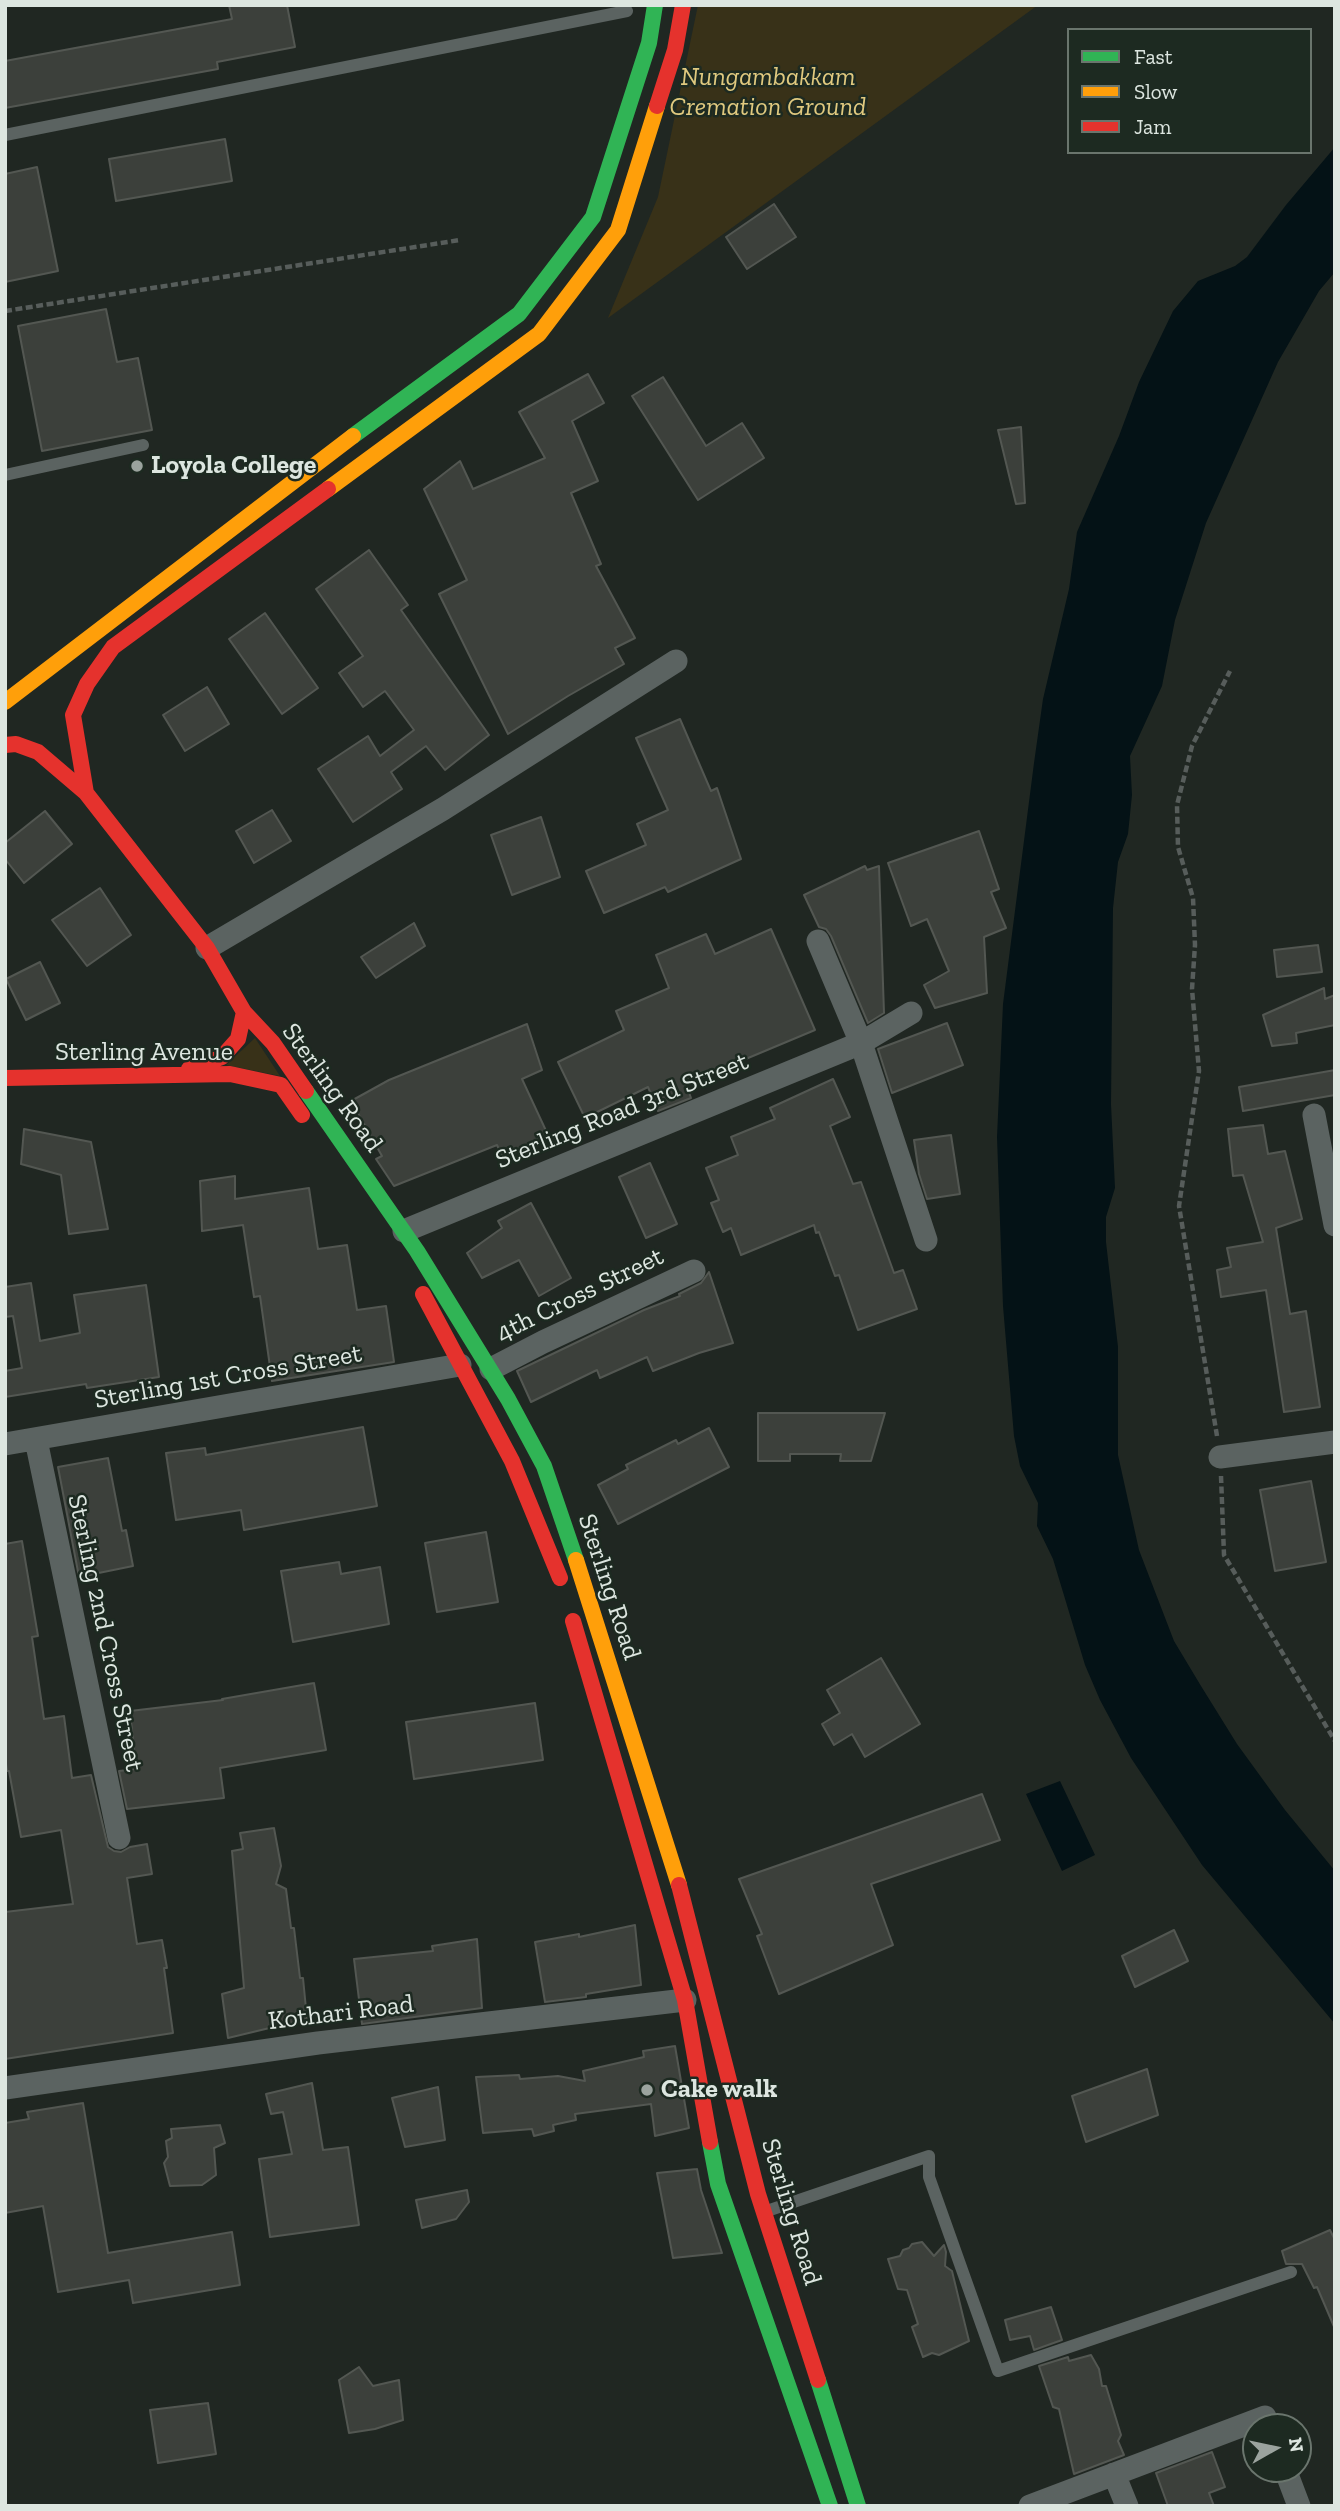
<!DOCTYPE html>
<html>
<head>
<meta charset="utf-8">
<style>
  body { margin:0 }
  #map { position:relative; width:1340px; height:2511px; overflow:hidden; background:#202722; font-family:"Zilla Slab",serif }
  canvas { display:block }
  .frame { position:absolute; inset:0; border:7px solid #dde6e0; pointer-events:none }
  .legend { position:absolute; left:1067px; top:28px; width:245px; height:126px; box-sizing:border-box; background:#1d2a21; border:2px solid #6a756d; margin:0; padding:9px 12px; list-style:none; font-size:21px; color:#dde6e0 }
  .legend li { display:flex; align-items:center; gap:14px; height:35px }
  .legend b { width:35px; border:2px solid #6a756d }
  .north { position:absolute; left:1242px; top:2413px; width:70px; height:70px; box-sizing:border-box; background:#1d2a21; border:2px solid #6a756d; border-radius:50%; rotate:81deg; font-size:19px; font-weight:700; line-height:28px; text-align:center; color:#dde6e0 }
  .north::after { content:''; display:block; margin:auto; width:24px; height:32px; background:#9ba39e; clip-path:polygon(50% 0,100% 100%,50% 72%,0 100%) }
</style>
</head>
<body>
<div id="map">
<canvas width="1340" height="2511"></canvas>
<div class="frame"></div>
<ul class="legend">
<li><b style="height:9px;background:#30b455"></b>Fast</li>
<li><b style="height:9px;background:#ff9f0a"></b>Slow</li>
<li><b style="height:9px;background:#e5322d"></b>Jam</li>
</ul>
<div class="north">N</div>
</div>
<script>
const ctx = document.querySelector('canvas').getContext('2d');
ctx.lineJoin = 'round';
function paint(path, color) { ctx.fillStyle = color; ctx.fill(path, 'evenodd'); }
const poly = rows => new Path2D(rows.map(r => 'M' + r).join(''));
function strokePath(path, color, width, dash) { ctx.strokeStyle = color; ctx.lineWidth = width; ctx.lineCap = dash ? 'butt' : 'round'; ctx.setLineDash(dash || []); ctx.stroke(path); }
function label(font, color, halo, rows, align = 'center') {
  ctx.font = font + ' "Zilla Slab",serif'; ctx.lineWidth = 5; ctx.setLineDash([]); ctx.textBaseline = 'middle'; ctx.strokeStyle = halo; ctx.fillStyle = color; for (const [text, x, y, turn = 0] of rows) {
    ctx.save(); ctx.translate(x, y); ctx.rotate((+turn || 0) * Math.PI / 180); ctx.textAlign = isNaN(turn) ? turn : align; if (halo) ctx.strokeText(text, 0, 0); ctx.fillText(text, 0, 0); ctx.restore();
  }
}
paint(poly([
  [698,5,1038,5,608,318,658,197],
  [255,1038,280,1076,226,1065]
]), '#383118');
paint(poly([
  [1335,147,1335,272,1319,291,1278,362,1206,523,1175,620,1162,686,1130,756,1132,795,1128,834,1118,862,1113,908,1111,1104,1115,1188,1106,1217,1106,1242,1118,1347,1118,1455,1139,1550,1174,1641,1201,1686,1237,1744,1285,1810,1335,1871,1335,2024,1202,1865,1131,1758,1100,1700,1085,1665,1053,1559,1037,1526,1038,1503,1020,1466,1014,1436,1003,1306,997,1137,1003,1004,1034,763,1043,699,1069,589,1077,532,1119,436,1139,382,1173,311,1198,281,1235,266,1247,257,1286,205],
  [1060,1781,1095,1855,1062,1871,1026,1794]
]), '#041216');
const building = poly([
  [229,5,287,5,295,47,217,62,218,69,5,108,5,61,232,19,229,5],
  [225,139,232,181,116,201,109,159,225,139],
  [37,167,58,271,5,282,5,174,37,167],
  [774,204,796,237,747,269,726,237,774,204],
  [106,309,117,362,138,358,152,430,42,451,18,326,106,309],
  [588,374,604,403,572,421,598,481,571,493,601,564,596,566,635,638,615,648,624,664,568,696,508,734,439,594,467,580,424,489,460,461,473,489,545,458,519,412,588,374],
  [663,377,706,446,742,423,764,458,698,500,632,396,663,377],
  [1021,427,1025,503,1016,504,998,430,1021,427],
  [369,550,408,605,401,610,489,735,445,770,426,746,391,772,402,789,353,822,318,769,368,736,380,756,414,730,385,691,363,707,339,673,363,656,316,589,369,550],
  [265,613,318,688,282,714,229,639,265,613],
  [207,687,229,724,185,751,163,715,207,687],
  [680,719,711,791,717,788,741,859,668,892,665,887,604,913,586,871,646,845,637,824,668,810,636,738,680,719],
  [272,810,291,841,254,863,236,831,272,810],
  [45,811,72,844,24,883,5,859,5,843,45,811],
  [541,817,560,877,512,895,491,835,541,817],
  [979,831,999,889,991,892,1006,928,984,937,987,993,935,1008,924,985,949,971,927,919,911,926,888,863,979,831],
  [865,866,867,870,879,866,884,1013,868,1023,831,936,826,929,819,927,804,895,865,866],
  [100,888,131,935,87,966,52,920,100,888],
  [414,923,425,946,376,978,361,957,414,923],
  [771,929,815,1030,686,1084,691,1098,658,1111,648,1087,585,1118,558,1062,624,1030,616,1011,669,988,656,955,706,934,715,954,771,929],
  [1318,945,1322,972,1277,977,1274,950,1318,945],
  [40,962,60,1003,26,1020,6,979,40,962],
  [1324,988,1325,999,1335,995,1335,1025,1296,1033,1297,1043,1272,1046,1263,1015,1324,988],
  [947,1023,963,1065,892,1093,878,1049,947,1023],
  [527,1024,542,1070,522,1079,548,1135,502,1156,497,1145,394,1186,376,1159,382,1156,351,1101,389,1080,527,1024],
  [1335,1070,1335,1095,1243,1111,1239,1087,1335,1070],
  [833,1079,850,1117,830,1126,853,1184,861,1182,894,1273,903,1270,917,1309,858,1330,839,1275,835,1276,819,1232,816,1233,814,1225,741,1255,731,1228,723,1232,711,1203,719,1200,706,1168,738,1155,731,1137,775,1119,770,1108,833,1079],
  [1263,1125,1268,1154,1285,1151,1302,1219,1276,1228,1290,1314,1306,1311,1320,1407,1284,1412,1266,1290,1221,1297,1217,1270,1231,1267,1227,1248,1263,1242,1243,1175,1233,1176,1228,1129,1263,1125],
  [24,1129,91,1142,108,1229,69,1234,61,1175,21,1164,24,1129],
  [951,1135,960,1194,927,1199,919,1174,914,1140,951,1135],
  [650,1163,677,1224,646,1238,619,1177,650,1163],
  [235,1176,235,1199,309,1188,318,1249,347,1245,357,1310,386,1306,394,1362,272,1381,260,1296,254,1297,243,1225,202,1231,200,1181,235,1176],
  [531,1203,571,1278,539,1296,519,1260,482,1278,467,1253,502,1228,498,1221,531,1203],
  [709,1272,733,1343,699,1353,653,1371,647,1357,600,1378,597,1370,531,1402,517,1371,644,1310,680,1296,679,1294,701,1283,709,1272],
  [31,1283,40,1341,80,1333,74,1295,146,1285,159,1377,87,1388,86,1384,5,1397,5,1371,22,1368,13,1316,5,1317,5,1287,31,1283],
  [758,1413,885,1413,871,1461,840,1461,841,1454,790,1454,790,1461,758,1461,758,1413],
  [363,1427,377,1506,244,1530,241,1510,176,1520,166,1453,205,1448,206,1455,363,1427],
  [709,1428,729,1467,618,1524,598,1485,628,1469,626,1465,676,1440,678,1444,709,1428],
  [108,1458,122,1531,126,1530,133,1566,79,1577,58,1467,108,1458],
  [1311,1481,1326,1562,1275,1571,1260,1490,1311,1481],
  [486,1532,498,1602,437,1612,425,1543,486,1532],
  [22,1541,38,1636,32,1637,44,1719,64,1716,72,1778,91,1775,108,1847,114,1851,121,1852,130,1847,147,1844,152,1874,127,1878,137,1944,162,1940,167,1968,164,1968,173,2033,5,2059,5,1912,73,1904,61,1830,21,1837,9,1771,7,1771,5,1757,5,1544,22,1541],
  [339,1562,341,1574,380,1567,389,1624,293,1642,281,1571,339,1562],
  [881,1658,920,1724,865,1757,852,1734,834,1745,822,1724,840,1713,827,1690,881,1658],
  [314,1683,326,1750,220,1768,224,1798,127,1809,119,1771,136,1769,130,1711,223,1700,222,1699,314,1683],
  [535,1703,543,1760,414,1779,406,1722,535,1703],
  [982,1794,1000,1840,871,1884,893,1945,779,1994,757,1936,762,1934,739,1879,982,1794],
  [274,1828,281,1866,276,1884,286,1889,291,1928,294,1928,300,1978,303,1978,307,2019,228,2038,222,1994,244,1988,232,1851,243,1849,240,1833,274,1828],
  [635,1925,641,1985,586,1994,586,1997,545,2002,535,1942,579,1934,579,1937,635,1925],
  [1174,1930,1188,1961,1135,1987,1122,1956,1174,1930],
  [477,1939,482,2008,362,2024,354,1959,433,1951,432,1946,477,1939],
  [675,2046,689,2128,655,2136,651,2104,575,2114,576,2120,553,2125,554,2131,534,2136,532,2129,483,2133,476,2077,519,2075,520,2079,558,2076,585,2081,583,2071,644,2057,643,2051,675,2046],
  [1147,2069,1158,2115,1086,2142,1072,2096,1147,2069],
  [312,2083,323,2150,348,2147,359,2225,270,2237,259,2159,292,2154,283,2112,271,2114,266,2094,312,2083],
  [438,2087,445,2140,405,2147,392,2098,438,2087],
  [83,2103,108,2253,232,2232,240,2285,133,2303,129,2280,58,2292,43,2206,5,2213,5,2123,29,2119,27,2112,83,2103],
  [220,2125,225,2143,214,2148,216,2175,202,2185,170,2186,164,2163,168,2157,166,2141,172,2138,171,2129,220,2125],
  [697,2169,701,2190,722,2253,673,2258,657,2173,697,2169],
  [467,2190,469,2202,456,2219,422,2228,416,2200,467,2190],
  [1330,2230,1335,2240,1335,2329,1317,2287,1314,2288,1302,2264,1286,2264,1282,2251,1330,2230],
  [922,2242,934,2256,944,2245,946,2252,945,2266,952,2271,969,2341,939,2355,932,2353,923,2357,912,2327,918,2324,907,2290,898,2289,888,2259,900,2256,903,2250,909,2248,912,2244,922,2242],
  [1051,2307,1062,2340,1034,2350,1030,2336,1010,2340,1005,2320,1051,2307],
  [1091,2355,1099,2369,1102,2386,1106,2386,1121,2435,1118,2441,1124,2455,1074,2474,1059,2409,1053,2407,1039,2366,1068,2357,1069,2361,1091,2355],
  [359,2367,373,2386,399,2380,403,2420,375,2429,349,2433,339,2380,359,2367],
  [208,2403,216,2454,158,2463,150,2410,208,2403],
  [1212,2452,1225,2487,1209,2493,1214,2506,1168,2506,1156,2473,1212,2452]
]);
paint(building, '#3c403b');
strokePath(building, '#535752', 2);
strokePath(poly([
  [5,311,460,240],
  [1217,1436,1179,1206,1199,1071,1192,989,1195,945,1193,898,1178,847,1177,805,1192,746,1230,671],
  [1221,1476,1224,1555,1335,1741]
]), '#575d5b', 4.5, [7, 3.5]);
strokePath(poly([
  [5,135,627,11],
  [5,475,143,445],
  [764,2212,929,2156,929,2177,998,2371,1291,2272]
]), '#5b6361', 12);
strokePath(poly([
  [818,941,861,1043,926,1240],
  [207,948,443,809,676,661],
  [1314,1115,1335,1225],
  [404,1231,861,1043,911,1013],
  [491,1369,543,1342,694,1271],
  [36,1440,119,1838],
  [5,1444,460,1365],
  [1220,1457,1335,1442],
  [5,2088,318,2043,685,2000],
  [1285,2469,1299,2506],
  [1114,2474,1127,2506],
  [1030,2506,1265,2417,1269,2427]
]), '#5b6361', 23);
strokePath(poly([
  [353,436,519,314,593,217,649,43,655,5],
  [306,1091,417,1251,508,1399,544,1466,576,1560],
  [710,2142,718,2184,830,2506],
  [818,2380,858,2506]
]), '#30b455', 16);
strokePath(poly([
  [328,489,539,334,618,230,657,106],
  [5,702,353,436],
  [576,1560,679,1885]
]), '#ff9f0a', 16);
strokePath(poly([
  [657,106,675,50,683,5],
  [5,745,16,744,38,752,86,793,207,948,244,1012,273,1043,306,1091],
  [86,793,73,715,87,684,113,647,328,489],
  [189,1069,222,1057,238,1039,244,1012],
  [5,1078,230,1074,281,1085,302,1115],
  [423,1294,512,1461,560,1578],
  [573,1621,685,2000,710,2142],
  [679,1885,758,2194,818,2380]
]), '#e5322d', 16);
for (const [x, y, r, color] of [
  [137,466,7,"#9ba39e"],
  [647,2090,7,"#9ba39e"]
]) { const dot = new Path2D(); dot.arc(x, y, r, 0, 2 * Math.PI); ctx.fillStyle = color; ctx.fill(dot); strokePath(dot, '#1d2a21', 2.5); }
label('italic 26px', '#e0c97f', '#1d2a21', [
  ["Nungambakkam",768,78],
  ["Cremation Ground",768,108]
]);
label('bold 26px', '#dde6e0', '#1d2a21', [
  ["Loyola College",151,466],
  ["Cake walk",661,2090]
], 'left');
label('26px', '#dde6e0', '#1d2a21', [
  ["Sterling Avenue",144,1053],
  ["Sterling Road",332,1088,54],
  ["Sterling Road 3rd Street",622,1111,-22],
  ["4th Cross Street",580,1295,-26],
  ["Sterling 1st Cross Street",228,1377,-10],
  ["Sterling Road",609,1587,72],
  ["Sterling 2nd Cross Street",105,1633,78],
  ["Kothari Road",341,2013,-7],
  ["Sterling Road",791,2212,73]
]);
</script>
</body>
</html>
